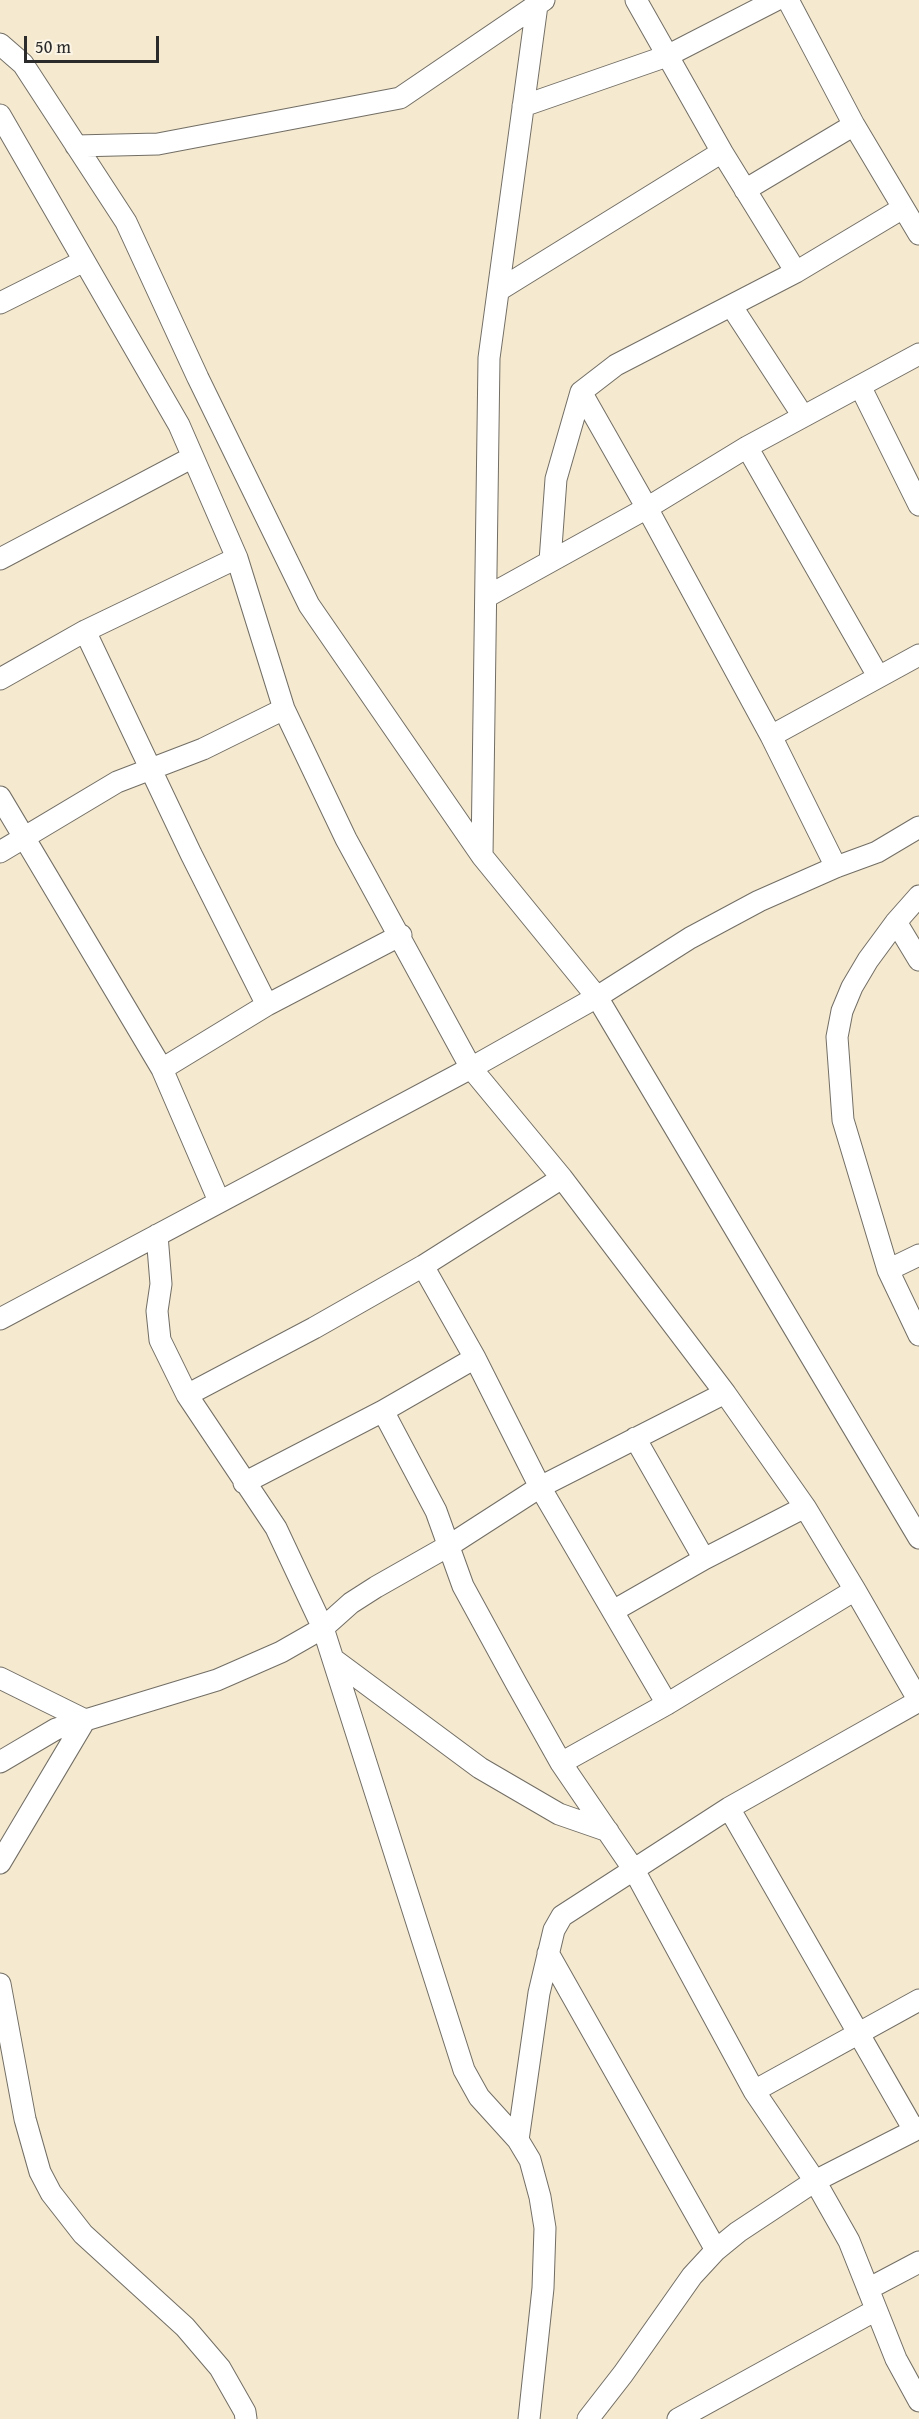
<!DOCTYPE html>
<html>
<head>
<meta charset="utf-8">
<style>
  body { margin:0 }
  #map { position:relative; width:919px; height:2419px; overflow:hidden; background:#f5e9d0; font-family:"Gentium Book Plus",serif }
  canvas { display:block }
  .scale { position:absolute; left:24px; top:36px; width:135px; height:27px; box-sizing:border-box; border:3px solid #2b2b2b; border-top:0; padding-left:8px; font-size:18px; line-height:21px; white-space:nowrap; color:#2b2b2b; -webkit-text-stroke:4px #fcf5e5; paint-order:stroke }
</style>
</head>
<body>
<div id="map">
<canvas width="919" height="2419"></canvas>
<div class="scale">50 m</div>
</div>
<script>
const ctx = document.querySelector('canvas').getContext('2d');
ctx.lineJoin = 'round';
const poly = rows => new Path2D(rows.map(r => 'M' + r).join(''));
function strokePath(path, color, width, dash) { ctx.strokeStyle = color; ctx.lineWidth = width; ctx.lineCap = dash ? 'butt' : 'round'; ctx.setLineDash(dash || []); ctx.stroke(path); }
const street = poly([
  [636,0,722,152,796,272],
  [788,0,854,125,919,234],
  [0,44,23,64,126,222,198,378,309,605,482,856,597,997,919,1538],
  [523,106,667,56,776,0],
  [0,115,179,425,237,558,284,709,346,839,471,1068,562,1178,725,1393,805,1507,855,1590,919,1701],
  [76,146,158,144,400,98,544,0],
  [745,190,854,125],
  [499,290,722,152],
  [0,303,84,261],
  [732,307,803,416],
  [860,386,919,505],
  [747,447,878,676],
  [0,559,193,457],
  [550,561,556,479,581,392,616,365,796,272,903,208],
  [488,596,647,508,581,392],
  [85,631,191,854,267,1005],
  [0,679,85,631,237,558],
  [771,736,919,655],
  [0,797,162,1069,219,1201],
  [0,852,117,782,203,749,284,709],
  [482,856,489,358,537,5],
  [836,867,771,736,647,508,747,447,919,354],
  [919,896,896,922,868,960,852,987,842,1011,837,1037,843,1120,888,1270,919,1335],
  [896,922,919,960],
  [162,1069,267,1005,401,935],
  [157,1235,161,1284,157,1311,160,1340,187,1395,276,1528,323,1628,464,2070,479,2097,518,2140,530,2160,540,2197,545,2228,543,2288,529,2419],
  [423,1266,475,1358,540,1487,667,1704],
  [888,1270,919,1255],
  [0,1319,471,1068,597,997,690,938,759,901,836,867,877,852,919,827],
  [187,1395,314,1328,423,1266,562,1178],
  [383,1411,436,1511,463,1586,516,1683,561,1763,634,1870,754,2091,815,2181,849,2241,896,2359,919,2401],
  [635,1438,704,1559],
  [244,1483,383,1411,475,1358],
  [613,1611,704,1559,805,1507],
  [333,1659,480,1768,559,1814,608,1831],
  [0,1678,85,1720,0,1863],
  [0,1762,56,1729,217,1680,281,1652,323,1628,351,1603,376,1587,450,1545,540,1487,725,1393],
  [561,1763,667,1704,855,1590],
  [729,1808,914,2130],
  [548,1953,716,2250],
  [0,1984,25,2119,40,2172,51,2193,83,2234,185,2327,220,2368,245,2412,246,2419],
  [754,2091,919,2000],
  [518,2140,539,1993,554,1930,562,1916,729,1808,919,1701],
  [868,2289,919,2262],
  [588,2419,623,2374,692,2276,716,2250,738,2232,815,2181,919,2128],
  [678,2419,876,2310]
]);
strokePath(street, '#726e65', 23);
strokePath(street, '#fff', 21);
</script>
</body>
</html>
